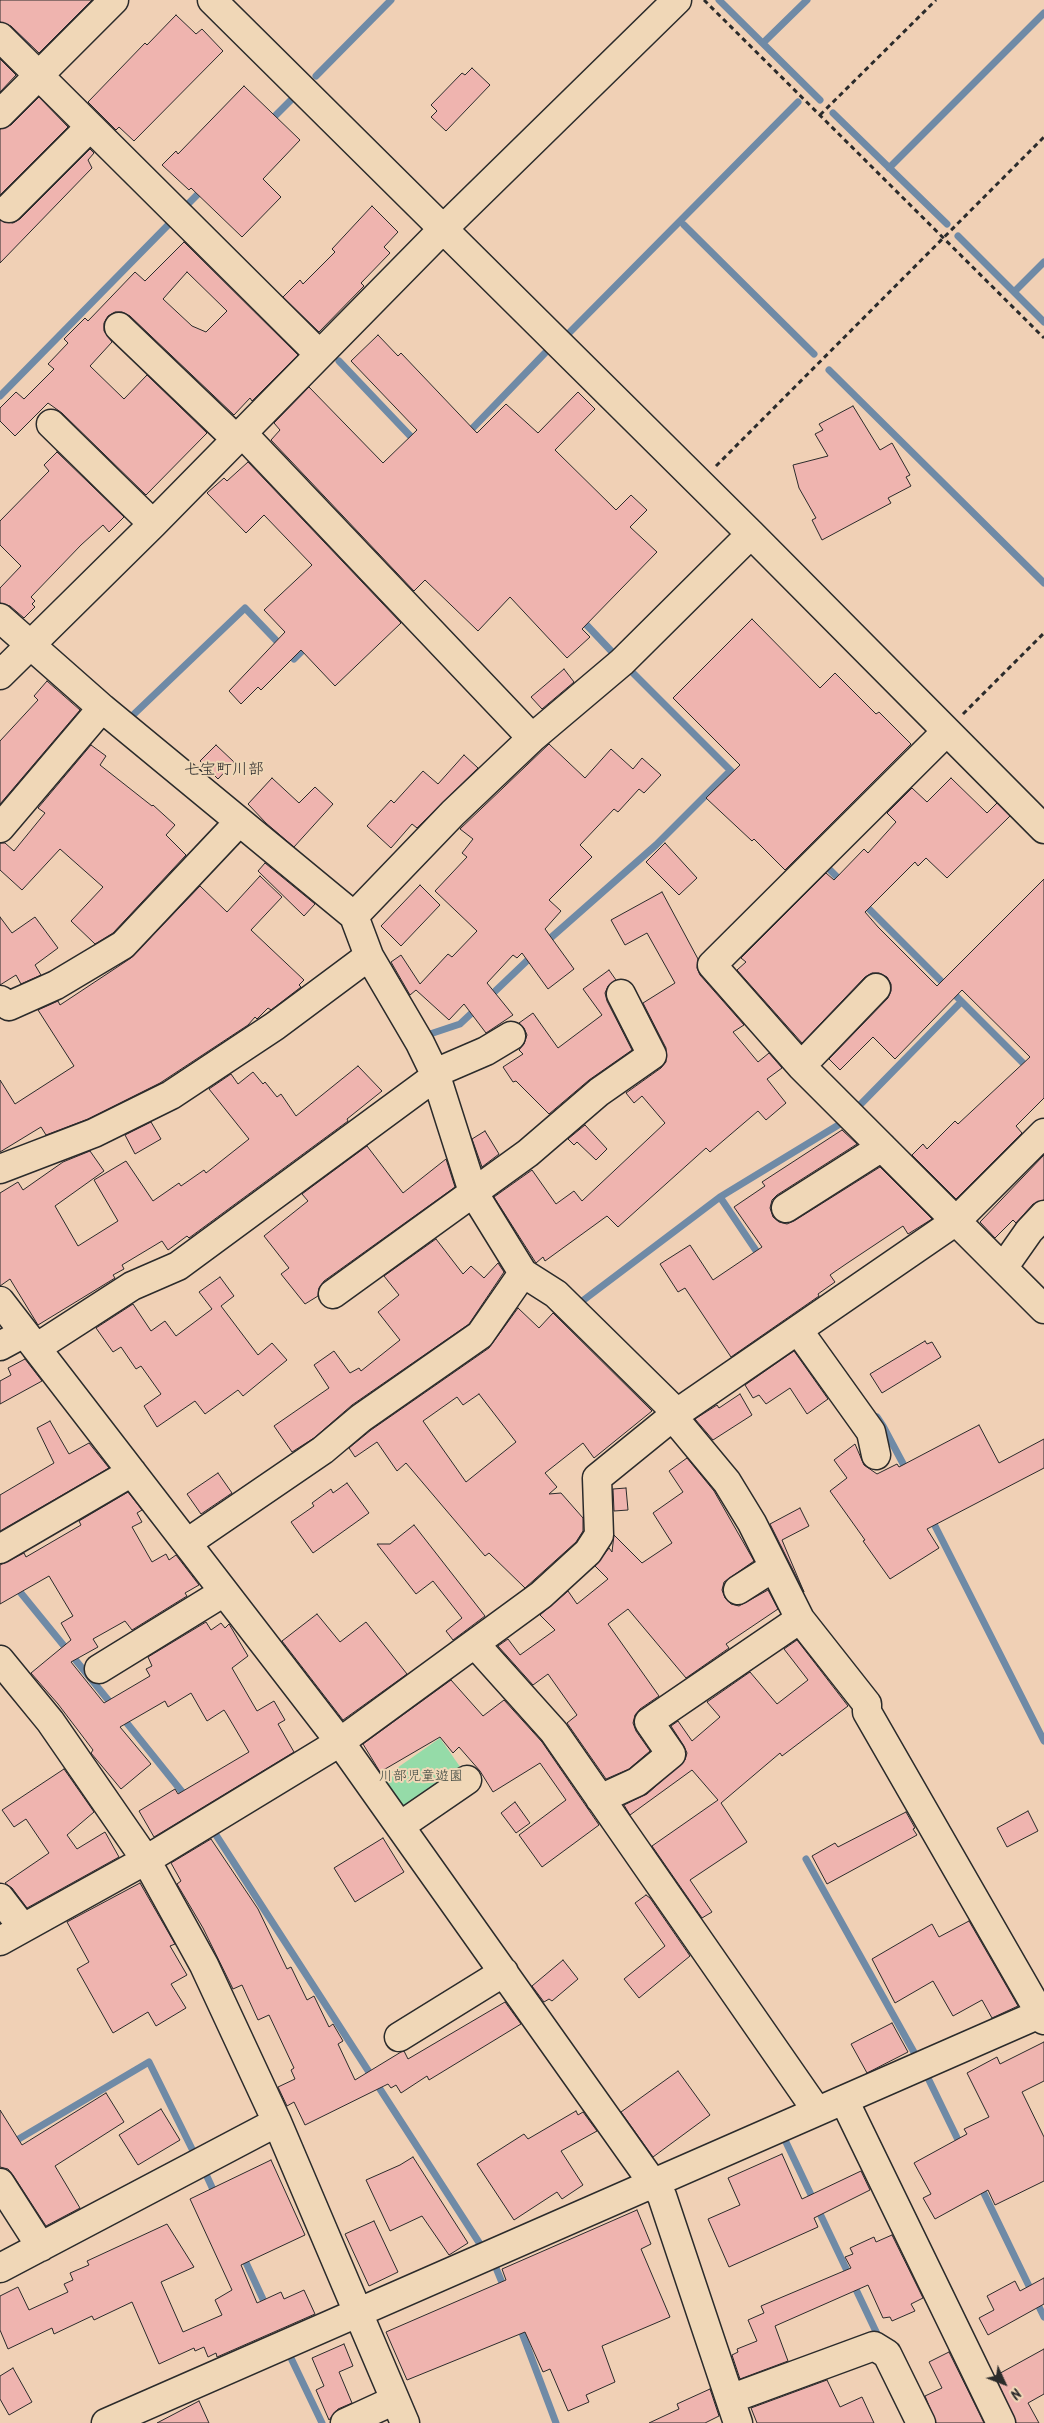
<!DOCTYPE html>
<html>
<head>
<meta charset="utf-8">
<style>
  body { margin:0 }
  #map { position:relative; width:1044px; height:2423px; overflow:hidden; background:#f0d0b5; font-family:Kalam,sans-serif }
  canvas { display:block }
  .north { position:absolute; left:979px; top:2358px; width:50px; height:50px; -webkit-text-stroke:4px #f0d7b7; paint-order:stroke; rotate:133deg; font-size:14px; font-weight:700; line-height:20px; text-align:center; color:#2b2b2b }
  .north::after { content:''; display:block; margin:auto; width:18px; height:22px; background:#2b2b2b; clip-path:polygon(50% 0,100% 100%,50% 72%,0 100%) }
</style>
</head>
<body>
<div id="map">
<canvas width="1044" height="2423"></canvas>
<div class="north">N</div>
</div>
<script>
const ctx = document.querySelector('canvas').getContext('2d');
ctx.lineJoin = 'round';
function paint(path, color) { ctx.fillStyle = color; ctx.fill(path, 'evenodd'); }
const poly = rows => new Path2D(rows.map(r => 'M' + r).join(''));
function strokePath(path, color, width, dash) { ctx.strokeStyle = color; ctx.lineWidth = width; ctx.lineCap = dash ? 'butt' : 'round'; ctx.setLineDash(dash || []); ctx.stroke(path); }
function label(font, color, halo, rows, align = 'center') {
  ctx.font = font + ' Kalam,"Klee One",sans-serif'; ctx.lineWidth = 4; ctx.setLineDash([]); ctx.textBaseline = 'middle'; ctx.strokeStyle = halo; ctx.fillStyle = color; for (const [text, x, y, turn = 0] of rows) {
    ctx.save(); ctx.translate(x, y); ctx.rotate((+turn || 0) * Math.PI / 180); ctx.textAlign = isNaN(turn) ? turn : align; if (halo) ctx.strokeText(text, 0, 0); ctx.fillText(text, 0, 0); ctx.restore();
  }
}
paint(poly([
  [440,1738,465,1774,402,1818,377,1782]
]), '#95dba8');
strokePath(poly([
  [719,0,820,100],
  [0,18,28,45],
  [763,43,807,0],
  [316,76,391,0],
  [833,113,947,224],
  [268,123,292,99],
  [889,168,1044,13],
  [187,205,203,189],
  [684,225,814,354],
  [958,236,1044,322],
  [1014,292,1044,262],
  [569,333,798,102],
  [339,361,416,442],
  [829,370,1044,583],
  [0,396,170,223],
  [467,434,545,353],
  [580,618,614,654],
  [629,669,732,772],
  [132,716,245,608,294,659,308,645],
  [826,866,843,883],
  [863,903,1030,1070],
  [546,942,656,845,730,771],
  [488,998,533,955],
  [430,1034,460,1024,477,1008],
  [856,1109,961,1002],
  [761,1258,720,1197,840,1124],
  [581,1302,720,1197],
  [877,1417,883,1426,908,1473],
  [931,1518,1044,1741],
  [16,1587,113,1706],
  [122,1717,187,1798],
  [216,1835,480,2244],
  [806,1859,915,2054],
  [927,2076,961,2146],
  [785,2140,879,2338],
  [0,2150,149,2062,195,2155],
  [204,2170,216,2196],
  [980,2185,1044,2317],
  [242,2254,267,2308],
  [494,2263,505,2290],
  [519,2325,556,2423],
  [290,2356,322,2423]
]), '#6f8aa6', 7);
const building = poly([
  [0,0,92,0,39,53,11,26,0,22,0,0],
  [176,15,196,34,202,29,223,51,134,141,119,127,116,130,88,102,145,43,147,45,176,15],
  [0,59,16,75,0,92,0,59],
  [472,68,490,85,446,131,431,117,437,111,431,105,462,73,465,75,472,68],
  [244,86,300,140,263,179,281,197,242,237,191,188,189,190,162,165,176,151,178,154,244,86],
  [39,97,68,127,0,195,0,129,11,125,39,97],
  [90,149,94,153,88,160,92,168,0,263,0,220,13,223,20,219,90,149],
  [372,206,398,232,384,247,390,253,361,283,364,286,319,332,283,297,300,280,303,284,335,252,332,249,372,206],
  [184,242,298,355,252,401,250,398,234,415,130,316,122,312,115,312,108,316,104,323,104,331,112,342,90,366,124,399,147,375,207,433,146,495,62,413,48,403,15,436,0,421,0,408,16,392,24,399,54,369,48,364,68,343,64,339,85,318,88,321,135,272,145,281,184,242],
  [187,272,227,311,206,332,192,326,163,299,187,272],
  [378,335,398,356,401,353,477,433,506,404,538,433,578,392,595,409,555,450,616,510,631,495,647,510,630,527,657,552,582,629,590,637,567,658,510,597,478,631,425,580,414,591,271,440,280,430,274,423,309,387,383,463,417,430,351,361,378,335],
  [853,406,880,450,892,443,910,475,906,477,911,486,888,498,891,503,822,540,812,520,816,518,799,488,793,465,828,456,815,434,823,430,819,424,853,406],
  [57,452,124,517,109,532,103,525,81,545,31,597,35,601,32,604,35,607,24,618,10,606,0,603,0,588,21,566,0,545,0,521,49,471,44,465,57,452],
  [248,462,401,623,335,686,301,650,261,690,258,687,241,704,229,691,285,632,264,610,312,565,264,515,246,533,207,493,224,478,227,481,248,462],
  [752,619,820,688,835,673,876,714,879,712,911,744,785,870,754,839,752,841,706,798,740,765,673,698,752,619],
  [564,669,574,682,542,709,531,697,564,669],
  [47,681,80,710,0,804,0,741,38,700,34,696,47,681],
  [549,744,585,778,611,749,633,769,642,758,661,775,644,793,639,789,618,812,614,809,580,845,592,857,549,900,561,911,545,929,574,969,548,989,522,953,517,958,513,955,487,983,513,1015,486,1033,464,1004,449,1020,416,990,410,995,391,962,401,955,420,984,448,954,452,957,477,931,435,891,467,857,462,853,473,839,460,829,549,744],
  [91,745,106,756,100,765,152,806,153,805,175,825,166,835,186,855,113,933,95,944,71,921,103,887,60,849,22,890,0,870,0,843,5,843,14,851,45,813,38,808,91,745],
  [216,745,234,762,218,779,200,761,216,745],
  [464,755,478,768,417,828,412,824,391,848,367,826,391,800,394,803,423,771,438,784,464,755],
  [272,778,299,803,315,787,333,804,294,847,266,823,248,804,272,778],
  [951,778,987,813,997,803,1010,816,947,878,926,858,918,866,915,862,865,912,878,927,937,986,1044,879,1044,1098,1016,1126,1022,1133,956,1199,912,1155,923,1144,927,1149,955,1121,958,1124,1030,1057,962,990,895,1059,873,1037,840,1070,829,1059,888,998,891,991,891,984,887,977,879,973,872,973,865,977,802,1043,737,970,746,962,741,958,826,873,834,880,864,849,868,853,896,822,887,813,912,788,927,802,951,778],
  [665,843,697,878,679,895,646,862,665,843],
  [265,863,315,904,304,916,258,871,265,863],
  [260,876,282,897,251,930,304,980,299,985,301,987,271,1010,268,1008,257,1019,255,1017,248,1025,160,1083,88,1119,46,1135,41,1127,0,1152,0,1080,15,1104,74,1066,38,1010,58,1001,60,1005,131,958,200,886,227,912,260,876],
  [420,885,440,905,401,946,381,926,420,885],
  [662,892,698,959,697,968,700,975,744,1025,733,1032,758,1062,769,1053,782,1068,767,1079,786,1103,766,1120,758,1111,710,1152,706,1148,618,1227,607,1216,545,1261,543,1257,536,1263,494,1197,532,1170,556,1204,574,1191,582,1201,665,1123,642,1096,634,1103,626,1093,661,1068,666,1062,666,1048,643,1003,675,983,647,933,625,945,611,920,662,892],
  [0,917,12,933,35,917,58,948,35,965,41,975,21,984,16,975,0,985,0,917],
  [609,970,616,980,608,986,605,993,607,1001,632,1050,589,1080,549,1114,516,1081,513,1082,503,1067,523,1054,519,1050,524,1044,527,1035,524,1028,519,1023,533,1013,558,1048,602,1015,583,989,609,970],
  [358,1066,382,1091,347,1119,348,1121,189,1238,187,1236,168,1250,162,1241,122,1265,124,1269,113,1275,115,1278,38,1325,10,1279,0,1286,0,1193,18,1182,23,1190,63,1162,90,1151,104,1171,55,1206,78,1246,118,1221,94,1180,126,1161,153,1201,179,1183,181,1186,204,1170,206,1173,249,1139,209,1089,231,1074,238,1084,253,1072,263,1084,265,1082,277,1097,281,1094,296,1116,358,1066],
  [151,1122,161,1139,135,1154,125,1135,151,1122],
  [585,1125,607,1149,596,1160,577,1142,574,1145,568,1139,585,1125],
  [842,1130,857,1144,777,1195,772,1200,770,1208,773,1217,779,1222,787,1224,794,1221,880,1167,932,1219,908,1234,903,1226,846,1264,830,1275,835,1282,818,1294,819,1296,731,1357,685,1288,678,1292,660,1264,690,1245,713,1280,762,1247,734,1207,765,1186,762,1182,842,1130],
  [485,1131,499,1154,482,1167,472,1139,485,1131],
  [367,1146,403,1193,446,1159,455,1187,324,1281,319,1288,318,1296,305,1304,281,1274,289,1268,264,1236,308,1201,302,1194,367,1146],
  [1044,1155,1044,1200,1033,1204,1016,1223,1013,1220,995,1238,980,1222,1044,1155],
  [436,1239,463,1274,471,1266,484,1278,498,1263,504,1272,469,1324,352,1405,314,1438,292,1452,274,1426,329,1388,314,1365,334,1351,350,1373,359,1368,361,1371,400,1340,378,1312,399,1295,384,1276,436,1239],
  [220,1277,234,1296,221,1306,258,1355,272,1343,287,1360,243,1396,238,1390,205,1414,195,1401,157,1427,144,1406,161,1394,141,1366,136,1369,121,1347,113,1352,96,1328,133,1304,151,1331,165,1321,176,1336,212,1309,199,1292,220,1277],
  [518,1308,539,1328,553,1313,652,1411,594,1458,583,1443,545,1473,557,1487,549,1494,561,1493,583,1518,583,1531,576,1542,525,1588,489,1553,485,1556,406,1463,397,1471,377,1442,355,1457,349,1448,371,1430,489,1348,518,1308],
  [479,1394,516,1442,466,1482,423,1421,457,1397,463,1405,479,1394],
  [925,1341,927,1344,932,1342,941,1357,882,1393,870,1374,925,1341],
  [794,1351,828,1399,807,1414,790,1388,766,1404,759,1395,753,1398,745,1385,794,1351],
  [25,1359,42,1381,0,1404,0,1381,11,1375,8,1368,25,1359],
  [740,1394,752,1415,713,1440,695,1419,717,1405,719,1408,740,1394],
  [50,1421,69,1454,89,1443,109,1468,0,1531,0,1495,54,1463,37,1428,50,1421],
  [979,1425,999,1463,1044,1439,1044,1468,927,1529,939,1548,890,1579,863,1541,865,1540,830,1491,847,1478,834,1460,855,1444,864,1465,877,1474,897,1464,899,1467,979,1425],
  [687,1458,714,1491,754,1561,724,1582,722,1590,725,1598,731,1604,739,1606,768,1590,778,1609,726,1644,729,1648,686,1678,628,1609,608,1624,659,1696,640,1709,635,1715,633,1723,636,1731,650,1751,629,1769,606,1779,567,1723,577,1715,548,1674,533,1685,498,1646,508,1639,520,1655,555,1630,540,1615,568,1591,577,1604,608,1579,595,1566,609,1548,612,1552,614,1535,642,1563,672,1543,653,1513,683,1492,669,1471,687,1458],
  [218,1473,232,1493,201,1514,187,1494,218,1473],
  [347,1483,369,1513,313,1553,291,1522,314,1506,312,1503,331,1489,333,1493,347,1483],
  [626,1488,628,1510,614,1511,613,1489,626,1488],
  [128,1492,142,1510,137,1513,142,1522,132,1527,152,1562,166,1554,169,1560,176,1555,199,1585,185,1593,187,1596,132,1630,125,1621,93,1639,98,1647,71,1662,104,1703,150,1676,146,1669,152,1666,148,1657,206,1622,211,1630,221,1623,225,1628,229,1624,248,1656,232,1668,257,1711,274,1701,285,1720,278,1724,294,1752,154,1837,139,1811,175,1789,178,1794,249,1752,226,1713,224,1710,207,1721,191,1693,168,1707,165,1701,120,1727,151,1764,121,1789,91,1753,93,1750,58,1704,31,1673,71,1640,61,1623,73,1616,49,1576,0,1604,0,1565,24,1553,26,1557,81,1525,79,1521,128,1492],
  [800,1508,809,1526,782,1540,804,1592,770,1524,800,1508],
  [414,1525,485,1616,453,1640,446,1631,462,1618,433,1581,416,1594,377,1544,390,1544,414,1525],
  [317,1614,340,1642,366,1622,407,1674,343,1720,282,1641,317,1614],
  [797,1640,848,1706,782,1756,780,1753,721,1803,747,1842,690,1880,712,1912,702,1918,652,1846,718,1800,692,1770,630,1815,624,1805,647,1794,685,1760,687,1753,684,1746,671,1726,678,1721,692,1741,720,1717,707,1702,750,1672,777,1704,808,1680,784,1649,797,1640],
  [451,1680,483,1716,504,1700,542,1742,599,1825,542,1867,519,1835,566,1800,540,1763,493,1792,480,1771,459,1747,453,1753,440,1737,380,1772,363,1744,451,1680],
  [64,1769,94,1812,67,1835,77,1849,105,1832,119,1857,27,1908,12,1888,5,1883,49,1853,26,1819,14,1827,2,1810,64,1769],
  [515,1802,530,1823,516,1833,501,1813,515,1802],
  [1028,1811,1038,1831,1007,1847,997,1828,1028,1811],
  [906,1812,915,1828,913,1829,917,1835,827,1884,812,1856,835,1843,838,1847,906,1812],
  [383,1838,404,1872,355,1902,334,1868,383,1838],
  [211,1839,258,1909,287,1969,291,1967,307,2000,314,1996,329,2027,333,2024,343,2041,338,2044,355,2080,401,2052,404,2051,408,2059,505,2002,521,2024,429,2080,427,2076,401,2093,396,2085,391,2088,388,2084,305,2125,294,2102,287,2106,278,2087,295,2079,291,2070,294,2068,269,2015,258,2020,242,1985,233,1989,203,1928,177,1884,181,1881,171,1863,211,1839],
  [140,1883,175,1944,170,1946,187,1975,171,1984,186,2008,156,2026,148,2012,113,2033,77,1969,89,1962,67,1922,140,1883],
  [646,1895,650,1898,690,1956,639,1998,624,1979,665,1946,635,1903,646,1895],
  [969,1921,1018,2006,992,2018,982,2000,953,2016,933,1981,895,2003,872,1959,932,1924,939,1937,969,1921],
  [563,1960,578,1979,552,2001,549,1999,544,2002,532,1986,563,1960],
  [892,2023,908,2052,867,2073,851,2044,892,2023],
  [1044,2042,1044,2081,1022,2092,1044,2137,1044,2181,995,2205,988,2190,935,2219,923,2198,931,2194,914,2163,967,2134,964,2129,989,2117,967,2073,997,2057,1000,2064,1044,2042],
  [678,2071,710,2115,653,2157,621,2112,678,2071],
  [106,2093,124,2122,55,2166,80,2208,46,2226,13,2175,8,2169,0,2167,0,2110,22,2145,106,2093],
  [161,2109,180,2140,138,2165,119,2135,161,2109],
  [576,2111,578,2115,583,2112,597,2131,561,2151,583,2185,562,2199,557,2192,514,2220,477,2164,524,2134,528,2139,576,2111],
  [782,2154,802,2199,861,2171,870,2190,814,2218,818,2227,729,2267,708,2219,740,2205,728,2178,782,2154],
  [413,2157,468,2243,449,2255,422,2216,390,2231,366,2180,400,2165,413,2157],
  [271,2160,305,2235,241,2265,257,2303,281,2292,284,2299,304,2290,315,2314,217,2357,216,2353,208,2357,204,2347,195,2351,194,2348,159,2364,132,2302,94,2320,92,2316,54,2334,52,2328,8,2349,0,2330,0,2296,18,2287,29,2310,68,2292,64,2284,73,2280,70,2273,89,2265,87,2261,167,2224,194,2267,161,2282,183,2332,222,2315,215,2300,232,2290,190,2199,271,2160],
  [637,2210,651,2244,641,2249,670,2317,602,2346,615,2382,586,2395,589,2402,568,2411,550,2369,543,2372,525,2332,407,2380,386,2332,506,2280,502,2269,637,2210],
  [374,2221,398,2272,369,2286,345,2234,374,2221],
  [892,2235,923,2298,911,2304,915,2311,892,2321,890,2317,883,2318,868,2285,775,2326,788,2361,740,2379,732,2355,738,2352,737,2349,757,2341,748,2320,764,2313,761,2306,851,2268,845,2257,853,2254,850,2248,874,2237,876,2242,892,2235],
  [1044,2278,1044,2304,988,2335,979,2318,994,2310,987,2296,1015,2281,1020,2291,1044,2278],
  [344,2344,353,2366,339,2372,352,2403,338,2409,329,2420,316,2390,324,2386,312,2358,344,2344],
  [1044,2349,1044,2394,1028,2403,1039,2423,1016,2423,995,2376,1044,2349],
  [949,2352,984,2423,936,2423,925,2396,942,2388,929,2362,949,2352],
  [13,2368,32,2402,9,2415,0,2399,0,2376,13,2368],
  [827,2380,840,2407,862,2397,874,2423,757,2423,751,2408,827,2380],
  [710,2389,719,2416,705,2423,649,2423,679,2409,677,2404,710,2389],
  [199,2401,209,2423,157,2423,199,2401]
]);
paint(building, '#efb4af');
strokePath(building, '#2b2b2b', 1);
const minor = poly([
  [212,0,751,534,1044,829],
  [0,37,319,354],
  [0,114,114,0],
  [9,208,90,127],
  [119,327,236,439],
  [51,424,153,524],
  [242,433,532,738],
  [0,618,102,708,354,916,369,956,420,1043,436,1076,473,1192,523,1273,556,1294,677,1413],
  [0,675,153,524,443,229,677,0],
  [946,732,712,965,801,1066,1044,1309],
  [0,828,102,708],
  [354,916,453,813,532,738,622,662,751,534],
  [0,1000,9,1006,56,985,123,945,239,822],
  [801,1066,876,988],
  [435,1073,486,1051,511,1036],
  [0,1169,94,1133,171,1095,275,1026,369,956],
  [786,1208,882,1147],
  [1003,1268,1029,1231,1044,1215],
  [333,1294,528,1153,599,1092,652,1055,621,994],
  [0,1301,340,1742,662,2196,738,2423],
  [798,1330,871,1432,876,1455],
  [0,1346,24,1333],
  [36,1348,132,1286,178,1266,436,1076],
  [673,1417,727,1482,752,1523,800,1619,867,1704,867,1712,1044,2020],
  [187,1543,323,1450,361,1418,480,1335,523,1273],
  [0,1549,132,1472],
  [738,1590,774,1567],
  [475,1644,554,1732,817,2111],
  [0,1660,50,1721,146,1860,204,1965,277,2122,405,2423],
  [99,1669,224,1592],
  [600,1799,637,1782,671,1754,649,1722,800,1619],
  [400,1826,467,1780],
  [0,1898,23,1928],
  [0,1941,146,1860,340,1742,541,1595,588,1552,599,1535,597,1478,677,1413,956,1221,1044,1133],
  [399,2037,504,1972],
  [844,2100,1001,2423],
  [0,2183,41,2247],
  [0,2268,277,2122],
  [730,2399,874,2346,887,2354,921,2423],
  [106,2423,1044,2012],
  [345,2423,395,2400]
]);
strokePath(minor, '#2b2b2b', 31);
strokePath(poly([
  [704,0,1044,338],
  [820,115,936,0],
  [716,466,1044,137],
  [963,714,1044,633]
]), '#2b2b2b', 3, [5, 4]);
strokePath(minor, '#f0d7b7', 28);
label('14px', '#3b453e', '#f0d7b7', [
  ["川部児童遊園",421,1778]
]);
label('16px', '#2b2b2b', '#f0d7b7', [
  ["七宝町川部",224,771]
]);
</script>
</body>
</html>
